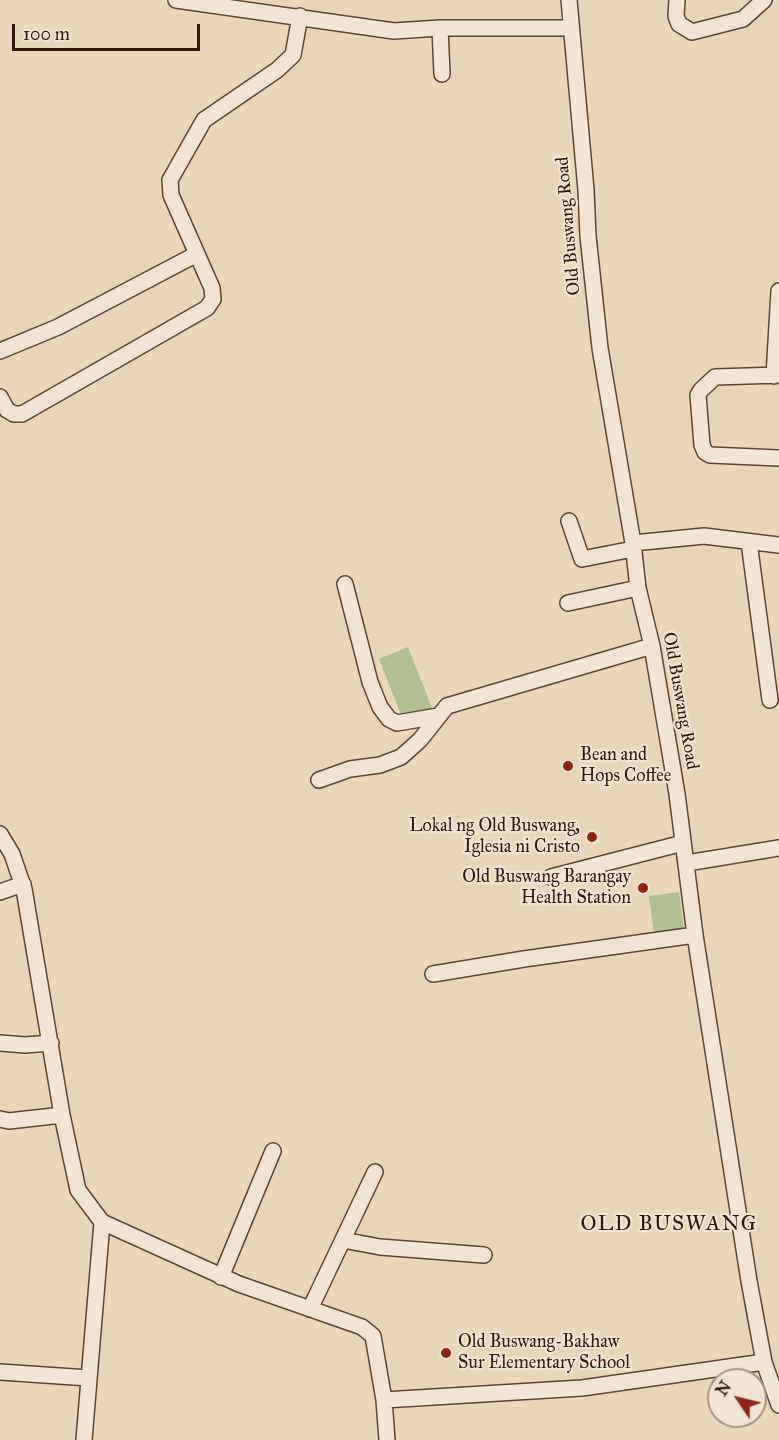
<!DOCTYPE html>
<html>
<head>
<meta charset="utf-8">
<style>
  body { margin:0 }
  #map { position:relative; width:779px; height:1440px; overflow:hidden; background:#e9d6b9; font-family:"IM FELL Great Primer",serif }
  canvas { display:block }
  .north { position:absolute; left:707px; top:1368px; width:60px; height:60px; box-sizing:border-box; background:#f1e4d2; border:2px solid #a59282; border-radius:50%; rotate:305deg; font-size:16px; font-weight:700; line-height:24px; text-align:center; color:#33160a }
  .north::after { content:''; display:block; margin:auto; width:21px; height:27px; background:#8f2418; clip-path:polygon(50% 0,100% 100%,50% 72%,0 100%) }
  .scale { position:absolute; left:12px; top:24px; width:188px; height:27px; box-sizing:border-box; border:3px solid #33160a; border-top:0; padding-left:8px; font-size:18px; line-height:21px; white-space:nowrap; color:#33160a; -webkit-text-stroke:4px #f1e4d2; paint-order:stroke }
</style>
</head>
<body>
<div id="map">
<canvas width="779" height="1440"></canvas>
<div class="north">N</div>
<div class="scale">100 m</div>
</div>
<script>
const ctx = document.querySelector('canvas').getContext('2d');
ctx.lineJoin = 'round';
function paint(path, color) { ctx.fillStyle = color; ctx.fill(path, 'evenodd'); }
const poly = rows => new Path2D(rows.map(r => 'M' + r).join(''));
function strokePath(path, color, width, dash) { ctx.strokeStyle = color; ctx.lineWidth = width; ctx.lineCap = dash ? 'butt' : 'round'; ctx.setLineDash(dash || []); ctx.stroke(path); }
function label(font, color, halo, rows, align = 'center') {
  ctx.font = font + ' "IM FELL Great Primer",serif'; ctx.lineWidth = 4.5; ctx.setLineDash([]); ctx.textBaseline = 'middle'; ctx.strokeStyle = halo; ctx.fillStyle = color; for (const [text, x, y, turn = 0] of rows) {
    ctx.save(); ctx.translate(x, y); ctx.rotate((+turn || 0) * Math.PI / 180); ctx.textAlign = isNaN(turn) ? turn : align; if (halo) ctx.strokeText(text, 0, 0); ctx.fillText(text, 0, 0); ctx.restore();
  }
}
paint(poly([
  [408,647,434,713,405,725,379,659],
  [679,892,685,938,655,943,649,896]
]), '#b2bf92');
const minor = poly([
  [176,0,394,31,440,28,570,28],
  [569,0,586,190,588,236,600,348,633,543,638,588,652,646,677,794,695,935,749,1281,764,1362,779,1405],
  [677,0,676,16,679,24,692,32,743,19,764,0],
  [440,28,442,74],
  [0,351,58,327,197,254,171,195,170,180,204,120,277,70,293,55,300,16],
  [779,375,715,377,701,390,698,395,702,445,705,452,710,455,779,458],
  [774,376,779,291],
  [0,397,7,410,14,414,22,414,207,308,213,299,212,288,197,254],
  [569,521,582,559,633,549],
  [749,542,770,700],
  [633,543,704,536,779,545],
  [345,584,370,682,380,707,389,719,397,723,438,716],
  [568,603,638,588],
  [319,780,350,769,380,765,401,757,420,740,447,706,652,646],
  [0,834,12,854,24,889,62,1115,78,1190,102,1222,239,1284,362,1327,373,1336,384,1400,387,1440],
  [687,863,779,848],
  [551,877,683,843],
  [0,892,23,884],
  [433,974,524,959,695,935],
  [0,1043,25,1045,51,1043],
  [0,1119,9,1121,62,1115],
  [343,1240,380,1247,484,1255],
  [221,1277,273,1151],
  [310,1309,375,1172],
  [0,1372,89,1378],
  [384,1400,582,1388,764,1362],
  [84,1440,102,1222]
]);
strokePath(minor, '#604636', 18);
strokePath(minor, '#f1e4d2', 15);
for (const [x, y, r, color] of [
  [568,766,6,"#8f2418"],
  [592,837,6,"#8f2418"],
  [643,888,6,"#8f2418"],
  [446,1353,6,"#8f2418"]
]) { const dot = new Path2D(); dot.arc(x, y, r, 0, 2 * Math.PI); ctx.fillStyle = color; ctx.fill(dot); strokePath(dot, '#f1e4d2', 2); }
label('18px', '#33160a', '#f1e4d2', [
  ["Old Buswang Road",569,226,-95],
  ["Old Buswang Road",680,701,80]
]);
label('18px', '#33160a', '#f1e4d2', [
  ["Bean and",580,756],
  ["Hops Coffee",580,777],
  ["Lokal ng Old Buswang,",580,827,"right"],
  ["Iglesia ni Cristo",580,848,"right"],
  ["Old Buswang Barangay",631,878,"right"],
  ["Health Station",631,899,"right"],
  ["Old Buswang-Bakhaw",458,1343],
  ["Sur Elementary School",458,1364]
], 'left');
ctx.letterSpacing = '1.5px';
label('21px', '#33160a', '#f1e4d2', [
  ["OLD BUSWANG",669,1225]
]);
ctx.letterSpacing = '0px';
</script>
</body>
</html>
